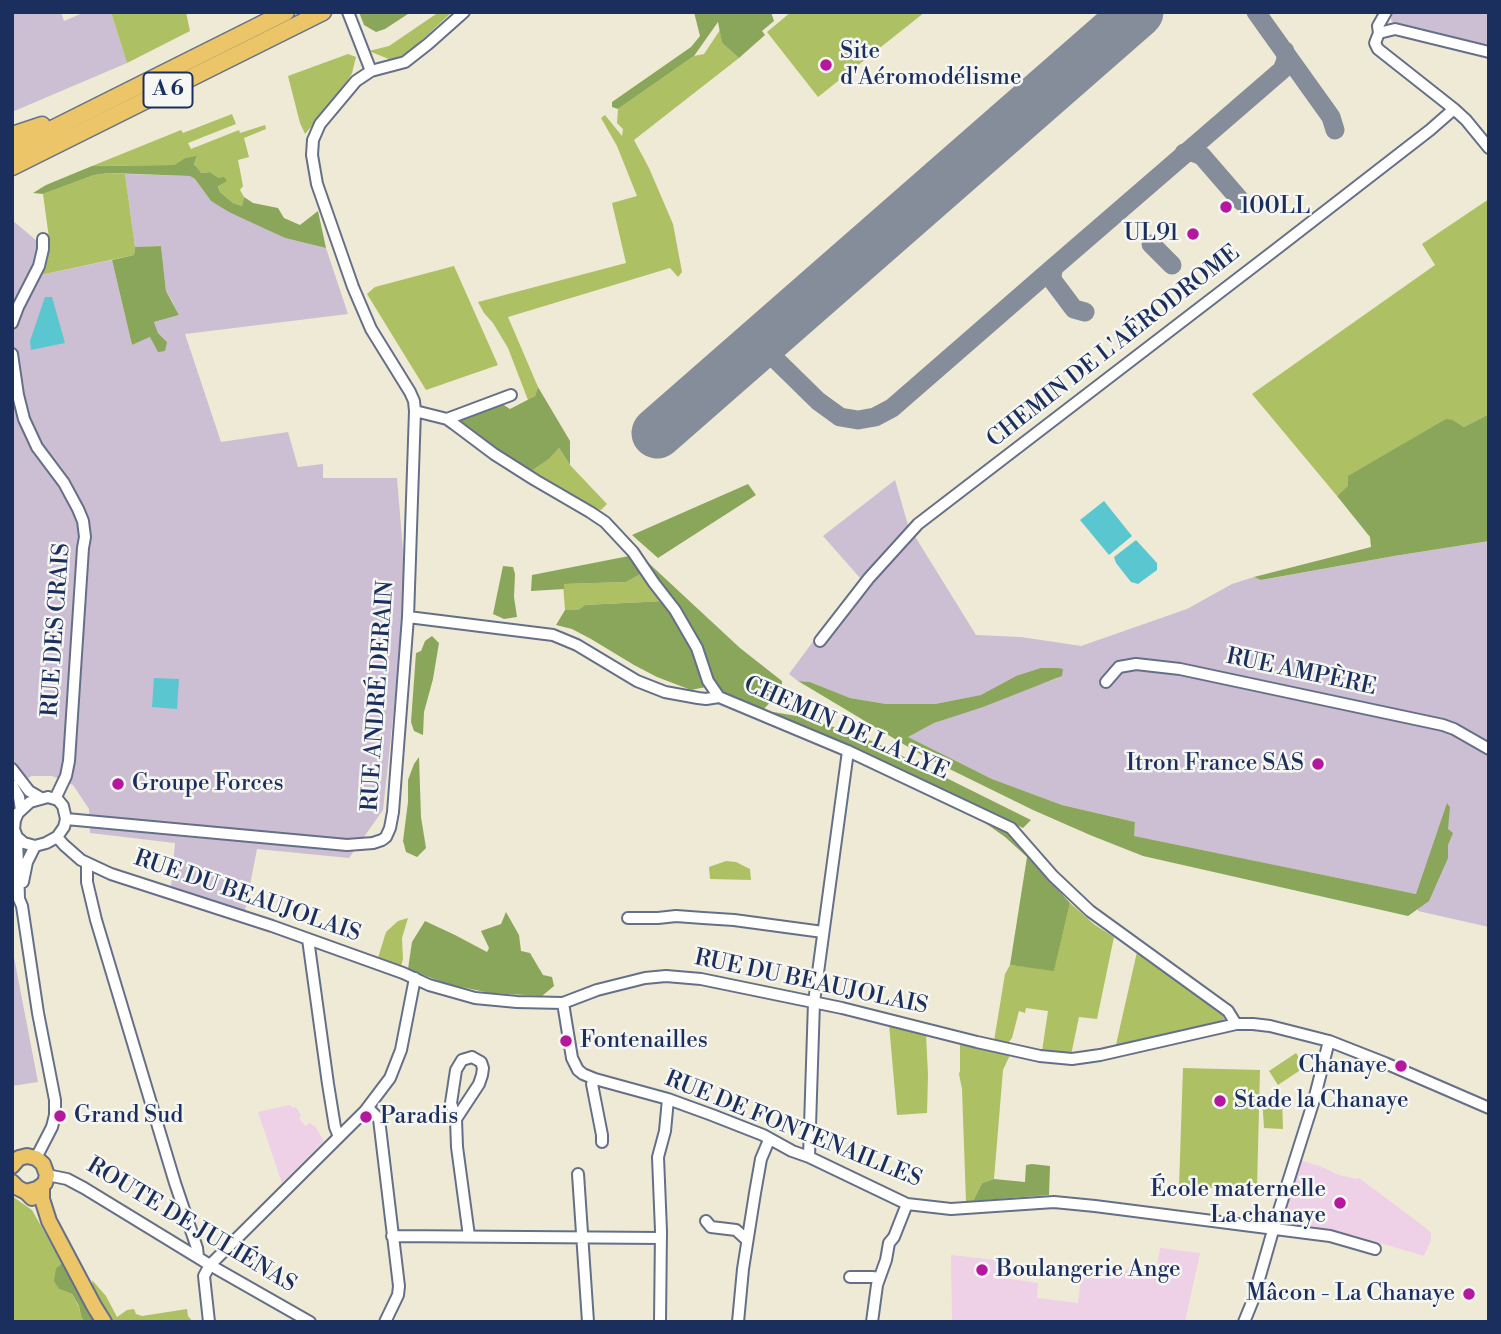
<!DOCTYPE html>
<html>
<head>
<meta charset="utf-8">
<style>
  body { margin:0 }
  #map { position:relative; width:1501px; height:1334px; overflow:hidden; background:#efead5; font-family:"Libre Bodoni",serif }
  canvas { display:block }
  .frame { position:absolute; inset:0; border:14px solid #1b2f5e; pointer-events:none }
</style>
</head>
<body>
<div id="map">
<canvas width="1501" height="1334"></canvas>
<div class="frame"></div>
</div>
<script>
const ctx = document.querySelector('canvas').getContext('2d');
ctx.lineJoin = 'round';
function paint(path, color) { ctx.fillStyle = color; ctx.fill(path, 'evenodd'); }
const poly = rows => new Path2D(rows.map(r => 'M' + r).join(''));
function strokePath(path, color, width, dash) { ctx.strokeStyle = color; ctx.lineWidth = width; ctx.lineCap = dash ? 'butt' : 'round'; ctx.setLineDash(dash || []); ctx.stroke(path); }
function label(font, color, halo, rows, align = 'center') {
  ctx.font = font + ' "Libre Bodoni",serif'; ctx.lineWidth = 5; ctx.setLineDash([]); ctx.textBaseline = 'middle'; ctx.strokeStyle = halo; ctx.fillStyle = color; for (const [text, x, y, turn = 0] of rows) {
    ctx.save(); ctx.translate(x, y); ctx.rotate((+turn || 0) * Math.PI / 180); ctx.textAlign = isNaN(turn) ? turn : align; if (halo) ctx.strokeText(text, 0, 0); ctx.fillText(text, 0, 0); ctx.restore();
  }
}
paint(poly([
  [290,1105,293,1108,296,1107,301,1116,299,1118,305,1126,310,1123,313,1126,314,1125,324,1141,282,1183,258,1112],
  [1300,1160,1322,1167,1339,1175,1357,1179,1359,1178,1426,1228,1431,1233,1431,1240,1424,1256,1353,1235,1283,1225,1280,1222],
  [1160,1248,1200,1253,1185,1322,952,1322,951,1255,1005,1261,1004,1278,1038,1283,1037,1298,1078,1303,1082,1270,1120,1274,1133,1266,1157,1269]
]), '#eed0e7');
paint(poly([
  [12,12,61,12,64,21,85,12,111,12,127,63,12,112],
  [1392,12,1489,12,1489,46,1395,24,1391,20],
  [125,174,190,176,195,179,211,201,285,238,326,248,348,314,185,334,221,442,288,432,298,467,323,464,323,478,397,478,404,563,404,616,383,810,349,858,257,849,245,911,171,887,175,843,90,833,89,809,73,785,52,776,32,776,12,786,12,220,37,241,40,275,112,260,132,345,150,337,167,342,158,333,154,322,179,315,172,301,166,291,161,246,135,247],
  [895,480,908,525,976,635,1021,637,1081,646,1187,609,1232,584,1254,577,1262,580,1394,556,1489,541,1489,927,1418,911,1416,894,1133,836,1135,822,1062,805,992,779,907,737,934,723,1058,678,1016,676,982,695,935,704,886,704,850,698,810,682,798,681,789,674,860,578,823,536],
  [12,947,38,1082,12,1086]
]), '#ccbed3');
paint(poly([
  [111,12,186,12,190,31,127,63],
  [439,12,452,12,408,53,391,60,369,51,389,46],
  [791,12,925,12,818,97,767,32],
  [720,30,722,43,739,58,634,140,649,168,673,224,682,272,678,277,670,268,508,317,538,387,535,396,528,400,508,348,493,323,484,313,478,302,626,263,612,203,637,196,617,146,601,118,605,115,622,136,623,129,617,123,618,109,694,56,704,54],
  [348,54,356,57,352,73,341,91,305,134,300,123,288,76],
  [232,114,236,124,188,143,191,149,239,130,240,133,265,125,266,129,244,138,249,157,238,160,243,186,240,190,244,197,242,206,233,203,220,192,218,185,219,178,210,172,201,173,196,168,194,163,197,157,185,158,174,165,92,166,181,130,183,133],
  [109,173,125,174,135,247,134,255,40,275,49,238,43,194,94,175],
  [1489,199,1489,414,1464,427,1453,420,1349,486,1337,496,1252,394,1435,265,1422,244],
  [454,266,498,365,426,390,367,294,375,287],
  [559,448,570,465,607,504,601,510,591,508,530,472,549,459],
  [641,574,664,601,585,605,578,610,565,610,563,584,626,582],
  [726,861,736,862,750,869,751,880,710,879,709,867],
  [1070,903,1095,925,1114,937,1097,1019,1079,1017,1071,1055,1042,1051,1048,1011,1026,1008,1025,1013,1019,1011,1012,1038,1008,1043,994,1041,1005,974,1010,965,1054,970],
  [408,918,402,938,403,959,401,966,378,958,386,932,398,921],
  [1137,952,1223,1015,1224,1019,1219,1024,1115,1049],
  [889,1024,926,1034,928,1075,927,1113,897,1115],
  [960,1042,1010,1055,1003,1070,994,1179,982,1183,973,1201,966,1202,962,1089,959,1074,960,1071],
  [1296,1053,1305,1067,1278,1085,1269,1071],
  [1183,1068,1260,1070,1257,1189,1179,1187],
  [1262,1097,1282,1097,1283,1129,1264,1128],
  [12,1196,32,1210,62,1263,56,1268,59,1289,72,1294,79,1307,81,1316,84,1322,12,1322],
  [92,1280,106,1296,117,1317,127,1310,134,1309,136,1314,142,1316,187,1309,188,1316,193,1322,113,1322,94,1296]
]), '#adc064');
paint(poly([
  [359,12,411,12,385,29,376,32,364,25],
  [694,12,771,12,774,21,762,31,765,35,739,58,722,43,718,22,694,56,618,109,612,107,612,102,691,47,700,36],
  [197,156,194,164,201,173,210,172,219,178,224,177,227,181,218,186,220,192,233,203,242,206,244,197,253,203,278,208,284,218,300,225,318,211,326,248,285,238,229,212,211,201,195,179,190,176,109,173,94,175,43,194,33,193,46,185,92,166,174,165,185,158],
  [161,246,166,291,179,315,154,322,158,333,167,342,165,351,158,352,150,337,132,345,112,260,134,255,135,247],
  [538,387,570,441,570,465,559,448,549,459,530,472,457,420,499,402,510,409,535,396],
  [1489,414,1489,541,1394,556,1261,580,1254,577,1371,547,1370,537,1337,496,1348,486,1348,476,1446,419,1453,420,1464,427],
  [748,484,756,495,658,558,632,535],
  [629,556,641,574,626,582,564,584,564,589,531,591,532,575],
  [641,556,740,648,782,681,782,687,776,696,763,710,721,692],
  [503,566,513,567,515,574,514,597,517,617,504,619,493,614],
  [664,601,683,632,706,687,691,690,657,677,634,665,591,639,572,629,556,625,565,610,578,610,585,605],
  [432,636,439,643,433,679,424,712,423,735,414,731,411,722,416,653,421,651,425,641],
  [1041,668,1058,668,1063,669,1062,676,983,707,934,723,908,737,992,779,1062,805,1135,822,1134,836,1416,894,1447,803,1450,807,1448,829,1453,833,1448,845,1448,858,1429,901,1408,916,1143,856,1090,835,1033,810,925,757,798,681,810,682,850,698,886,704,935,704,981,695,1016,676],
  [773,712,809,718,872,741,1031,820,1023,828,775,715],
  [419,757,421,817,426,848,417,857,406,852,403,841,408,802,408,780,414,764],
  [974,815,1009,832,1028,857,1070,903,1054,971,1010,965,1027,857,1005,837],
  [506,912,519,935,521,951,530,953,543,975,552,977,554,986,542,996,490,993,447,984,408,969,412,942,425,921,455,935,487,952,489,948,481,931,501,924],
  [1032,1164,1050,1166,1049,1195,973,1201,982,1183,994,1179,1025,1182,1026,1165],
  [62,1263,79,1290,88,1312,96,1322,84,1322,81,1316,79,1306,72,1294,59,1289,54,1281,56,1268]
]), '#8aa65a');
paint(poly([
  [45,297,52,297,65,343,31,350,30,341],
  [1104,501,1132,536,1109,555,1080,520],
  [1136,540,1157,563,1157,570,1138,584,1131,582,1116,563,1114,557],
  [154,678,179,679,177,709,152,707]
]), '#5ac7d0');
strokePath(poly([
  [1256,12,1331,117,1335,130],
  [1184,153,1192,152,1202,156,1241,201],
  [1151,244,1172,265],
  [1085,312,1074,309,1053,281,1052,275,1054,267,1282,70,1286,60,1285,51],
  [772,331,770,347,775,359],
  [749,352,755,350,769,353,818,401,840,417,858,420,875,417,892,408,1054,267]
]), '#858c9a', 19);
strokePath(poly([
  [657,433,1138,12]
]), '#858c9a', 51);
const minor = poly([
  [348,12,371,71],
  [464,12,428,44,405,62,371,71,356,81,320,124,313,140,312,155,317,184,353,287,371,329,410,392,414,401,415,411,447,419,454,424,494,454,535,480,590,512,605,522,633,552,654,583,675,610,697,648,708,681,719,697,848,751,1011,828,1053,876,1090,911,1228,1011,1236,1024],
  [1386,12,1378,26,1379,33,1375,43,1378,49,1454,109,1466,120,1489,148],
  [1379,33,1395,29,1489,52],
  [12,323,18,307,39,266,43,249,43,239],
  [12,354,18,395,24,419,37,447,64,483,78,509,83,521,85,537,83,548,69,761,66,776,55,799],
  [447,419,511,395],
  [408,617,553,635,577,645,637,681,665,692,698,698,706,699,719,697],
  [820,641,869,578,918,524,1279,247,1430,130,1454,109],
  [1106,682,1119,667,1136,664,1180,669,1443,725,1454,729,1489,749],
  [12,769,29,791,41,798],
  [12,785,19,797,21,810],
  [48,797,58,800,63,806,66,819,64,827,57,837,46,843,35,846,24,843,17,837,14,829,15,820,18,813,30,802,48,797],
  [66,819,347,845,373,843,382,840,386,837,390,828,393,812,408,617,415,411],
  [17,837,19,899,22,906,38,1013,55,1100,55,1115,52,1127,36,1158],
  [57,837,64,845,81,860,111,874,272,926,403,973,429,985,475,998,517,1002,563,1003,597,990,645,978,666,976,701,979,842,1008,977,1042,1040,1056,1072,1059,1100,1055,1236,1024,1253,1024,1270,1026,1329,1041,1385,1063,1489,1108],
  [87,864,87,882,96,920,175,1183,197,1248,198,1257],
  [23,882,27,862,35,846],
  [628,918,658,918,676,916,703,918,734,920,823,932],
  [308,939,328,1084,335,1127,339,1137],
  [563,1003,572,1058,578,1070,583,1074,595,1079,668,1099,712,1115,763,1135,792,1151,809,1157,907,1204,951,1209,1054,1202,1095,1206,1330,1236,1375,1249],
  [472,1057,481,1062,483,1068,482,1075,479,1084,456,1119,451,1103,456,1070,462,1060,472,1057],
  [595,1079,592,1084,602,1135,602,1142],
  [368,1108,379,1119,399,1286,398,1295,385,1322],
  [456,1119,457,1147,469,1236],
  [809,1157,814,1002,848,751],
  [578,1174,588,1322],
  [47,1175,67,1179,84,1188,210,1265,310,1322],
  [706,1221,711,1227,736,1230,747,1240],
  [392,1236,661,1238],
  [850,1277,872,1277,879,1278],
  [209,1322,204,1276,210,1265,365,1111,390,1078,401,1050,415,978],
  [660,1322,661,1231,658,1157,665,1131,668,1099],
  [738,1322,743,1269,755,1193,761,1159,769,1140],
  [872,1322,877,1285,886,1260,889,1243,894,1237,907,1204],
  [1244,1322,1253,1300,1276,1220,1314,1100,1329,1041]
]);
const major = poly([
  [12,1166,19,1158,27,1156,36,1158,43,1164,47,1175,45,1183,37,1189,26,1192],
  [12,1182,18,1188,26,1192,32,1198],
  [42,1186,42,1199,49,1221,94,1306,104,1322]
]);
const highway = poly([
  [12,135,42,125],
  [12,149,286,12],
  [12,167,323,12]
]);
strokePath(minor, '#657088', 14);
strokePath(major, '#657088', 18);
strokePath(highway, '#657088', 19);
strokePath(minor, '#fff', 10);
strokePath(major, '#edc569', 14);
strokePath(highway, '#edc569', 16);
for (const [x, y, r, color] of [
  [826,65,7,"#b5179e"],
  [1226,207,7,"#b5179e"],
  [1193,234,7,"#b5179e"],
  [1318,764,7,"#b5179e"],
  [118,784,7,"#b5179e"],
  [566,1041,7,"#b5179e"],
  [1401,1066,7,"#b5179e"],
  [1220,1101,7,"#b5179e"],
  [60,1116,7,"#b5179e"],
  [366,1117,7,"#b5179e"],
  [1340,1203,7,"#b5179e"],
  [982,1270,7,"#b5179e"],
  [1469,1294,7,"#b5179e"]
]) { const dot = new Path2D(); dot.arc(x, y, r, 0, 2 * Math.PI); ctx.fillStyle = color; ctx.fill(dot); strokePath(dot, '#f6f6f2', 2.5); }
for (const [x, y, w] of [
  [168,90,49]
]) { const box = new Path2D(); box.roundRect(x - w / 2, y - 17.5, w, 35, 5); ctx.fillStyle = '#f6f6f2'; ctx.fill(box); strokePath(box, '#1b2f5e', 2); }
label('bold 21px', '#1b2f5e', null, [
  ["A 6",168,90]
]);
label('23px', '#1b2f5e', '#f6f6f2', [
  ["Site",840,52],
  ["d'Aéromodélisme",840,78],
  ["100LL",1240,207],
  ["UL91",1179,234,"right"],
  ["Itron France SAS",1304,764,"right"],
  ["Groupe Forces",132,784],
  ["Fontenailles",580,1041],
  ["Chanaye",1387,1066,"right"],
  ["Stade la Chanaye",1234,1101],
  ["Grand Sud",74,1116],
  ["Paradis",380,1117],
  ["École maternelle",1326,1190,"right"],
  ["La chanaye",1326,1216,"right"],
  ["Boulangerie Ange",996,1270],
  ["Mâcon - La Chanaye",1455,1294,"right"]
], 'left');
label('23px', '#1b2f5e', '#f6f6f2', [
  ["CHEMIN DE L'AÉRODROME",1114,347,-38],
  ["RUE DES CRAIS",57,630,-86],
  ["RUE AMPÈRE",1301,673,12],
  ["RUE ANDRÉ DERAIN",379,696,-86],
  ["CHEMIN DE LA LYE",846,729,24],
  ["RUE DU BEAUJOLAIS",247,897,19],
  ["RUE DU BEAUJOLAIS",811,983,12],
  ["RUE DE FONTENAILLES",793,1130,22],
  ["ROUTE DE JULIÉNAS",191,1226,31]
]);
</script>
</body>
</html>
